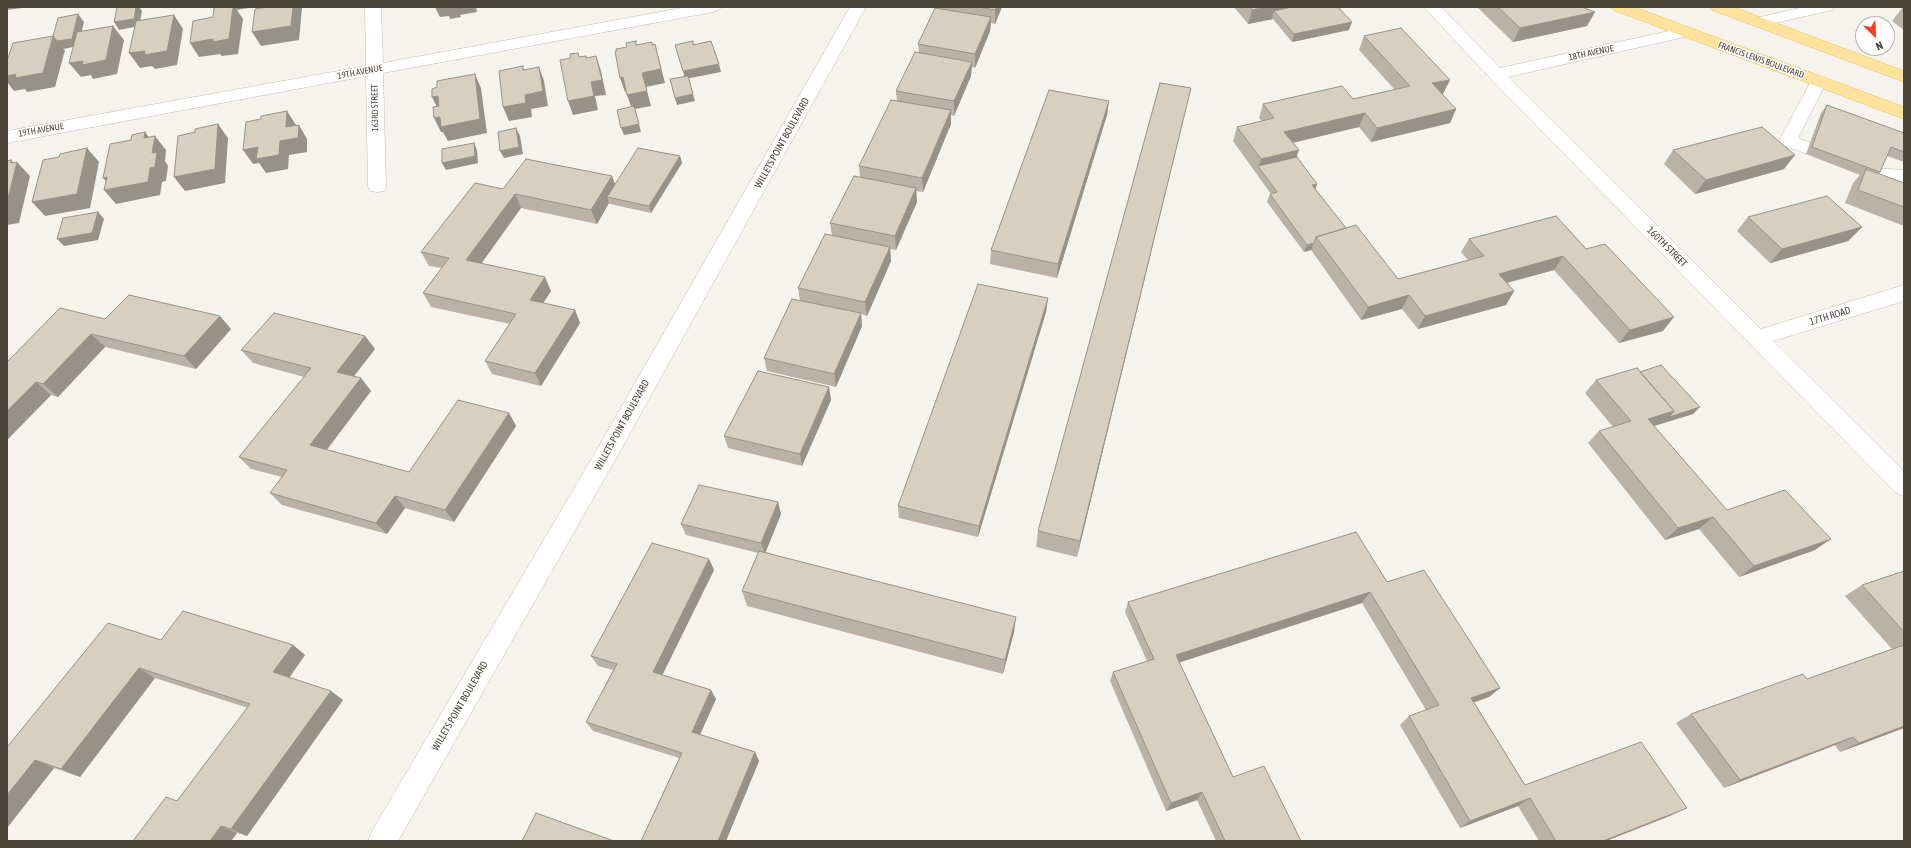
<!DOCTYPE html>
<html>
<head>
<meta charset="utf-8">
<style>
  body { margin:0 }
  #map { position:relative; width:1911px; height:848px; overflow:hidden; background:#f6f3ec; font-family:"Asap Condensed",sans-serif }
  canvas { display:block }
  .frame { position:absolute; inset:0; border:8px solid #4b4439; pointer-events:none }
  .north { position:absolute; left:1855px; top:16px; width:40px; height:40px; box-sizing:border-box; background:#fff; border:1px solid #b7b4b0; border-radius:50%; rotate:156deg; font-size:11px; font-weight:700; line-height:16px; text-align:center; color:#4b4439 }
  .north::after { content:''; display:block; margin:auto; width:14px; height:18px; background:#fc3f1d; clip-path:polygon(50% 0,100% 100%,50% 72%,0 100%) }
</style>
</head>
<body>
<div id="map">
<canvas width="1911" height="848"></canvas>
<div class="frame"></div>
<div class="north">N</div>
</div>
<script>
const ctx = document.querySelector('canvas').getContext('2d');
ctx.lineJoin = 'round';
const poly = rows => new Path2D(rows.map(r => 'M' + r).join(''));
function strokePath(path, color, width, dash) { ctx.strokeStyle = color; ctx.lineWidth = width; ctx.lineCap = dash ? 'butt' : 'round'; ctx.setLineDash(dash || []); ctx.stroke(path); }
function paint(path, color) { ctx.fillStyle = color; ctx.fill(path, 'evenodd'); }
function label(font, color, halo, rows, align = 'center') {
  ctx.font = font + ' "Asap Condensed",sans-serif'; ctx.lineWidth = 3; ctx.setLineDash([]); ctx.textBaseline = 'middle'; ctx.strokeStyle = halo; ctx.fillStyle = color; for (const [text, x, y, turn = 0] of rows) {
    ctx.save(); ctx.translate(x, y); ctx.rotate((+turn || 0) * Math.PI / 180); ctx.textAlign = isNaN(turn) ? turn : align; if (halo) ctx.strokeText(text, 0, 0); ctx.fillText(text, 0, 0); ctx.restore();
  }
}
const minor = poly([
  [365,7,381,7,383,63,687,7,721,7,719,10,713,12,383,73,386,186,384,191,377,192,370,191,368,186,366,76,7,143,7,131,366,66,365,7],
  [850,7,866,7,614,462,398,841,368,841,372,831,598,448,850,7],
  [1424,7,1441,7,1500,68,1687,27,1693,29,1695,32,1693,35,1508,77,1761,329,1904,285,1904,301,1773,341,1904,471,1904,496,1896,493,1490,78,1424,7],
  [1804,7,1834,7,1832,10,1758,27,1752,25,1750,22,1752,19,1804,7],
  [1819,76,1825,77,1827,81,1798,138,1814,144,1817,148,1814,152,1808,154,1782,145,1779,141,1811,81,1813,77,1819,76],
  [1875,168,1904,170,1904,182,1869,178,1866,174,1869,170,1875,168]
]);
const major = poly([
  [1611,7,1634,7,1904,107,1904,119,1613,10,1611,7],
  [1710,7,1733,7,1904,71,1904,82,1712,10,1710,7]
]);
strokePath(minor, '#c2bbae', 1);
strokePath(major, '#e6c16a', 1);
paint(minor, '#fff');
paint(major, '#ffe39c');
paint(poly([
  [940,7,1002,7,995,24,991,23,990,31,975,68,972,67,971,76,954,116,951,115,951,124,923,192,916,191,917,202,896,250,890,249,891,261,867,316,861,314,862,326,836,387,767,371,764,358,800,301,798,288,832,235,830,223,860,177,859,166,897,101,896,91,919,53,918,44,940,9],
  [1234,7,1287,7,1287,8,1349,30,1292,42,1273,19,1248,24],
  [1477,7,1582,7,1587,26,1513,42],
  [1903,7,1904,7,1904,30,1892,21],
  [1364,36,1443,94,1442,94,1456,109,1450,123,1371,142,1359,127,1293,142,1297,157,1317,184,1315,189,1346,228,1398,279,1468,260,1461,252,1469,239,1556,216,1663,331,1619,343,1554,270,1507,283,1514,291,1506,305,1418,329,1402,309,1361,320,1311,250,1304,252,1267,202,1270,194,1271,194,1233,141,1237,127,1262,121,1259,118,1263,104,1353,99,1395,90,1359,50],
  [1109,101,1107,115,1057,278,990,264,991,250],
  [1827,105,1904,133,1904,162,1887,156,1880,172,1879,174,1904,183,1904,226,1845,203,1853,183,1860,175,1806,154,1821,113],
  [1186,108,1077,557,1036,547,1038,531],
  [1673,150,1784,169,1695,194,1664,164],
  [680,156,682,163,651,213,610,204,609,203,597,224,521,208,481,263,551,291,543,303,575,310,580,323,541,386,492,374,485,361,510,324,431,307,423,293,442,268,429,266,421,252,503,189,612,176,615,184],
  [1748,217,1862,227,1848,241,1770,263,1737,231],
  [1048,298,1046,312,978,537,899,518,898,506],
  [105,319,231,329,196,369,105,347,58,397,51,395,7,440,7,362],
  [365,336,375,349,354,376,361,378,371,391,327,450,409,472,509,413,516,426,454,522,405,508,387,534,282,505,270,493,282,477,251,469,239,457,304,377,253,363,241,350],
  [1640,372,1693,414,1654,426,1727,510,1815,550,1739,577,1699,529,1665,540,1588,443,1599,431,1613,427,1585,393,1596,380],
  [829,387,831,400,802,466,728,448,724,436],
  [778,502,781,514,765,552,1014,632,1003,674,747,606,742,591,758,553,686,535,681,524],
  [709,559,714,570,662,675,716,699,700,735,755,752,759,761,726,841,641,841,679,758,593,731,586,722,613,670,598,666,591,656],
  [1904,571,1904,728,1840,752,1835,745,1724,788,1676,723,1691,714,1807,679,1892,649,1845,596,1862,585],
  [1387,582,1500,688,1489,697,1474,702,1525,785,1672,815,1606,841,1539,841,1518,806,1460,828,1400,725,1409,716,1426,710,1362,603,1179,662,1233,777,1301,841,1216,841,1197,800,1166,811,1110,681,1113,672,1147,661,1125,612,1128,602],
  [161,640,293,645,305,655,289,678,343,700,247,836,237,833,231,841,133,841,177,801,248,708,155,678,80,777,54,768,7,828,7,745,8,746]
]), '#bab2a6');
paint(poly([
  [7,7,22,7,22,8,7,10],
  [136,7,139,7,142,11,139,26,119,30,114,22],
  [233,7,254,7,237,10,243,19,238,54,222,56,220,54,199,57,190,43],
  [293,7,302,7,302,8,299,40,261,46,252,32],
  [435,7,476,7,477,12,460,15,461,17,450,19,449,16,440,17],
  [996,7,1002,7,995,24,995,10],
  [1265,7,1287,7,1285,16,1274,11,1272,18,1273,19,1248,24,1252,10],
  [1595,12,1587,26,1513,42,1520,28],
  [78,14,84,22,78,46,63,49,65,50,55,87,27,92,25,89,14,91,7,82,7,76],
  [174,15,183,29,177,65,155,69,152,66,140,68,129,53],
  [991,17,990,31,975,68,975,54],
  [1352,22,1349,30,1292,42,1294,34],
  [113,26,124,40,117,74,93,79,91,75,81,77,69,63],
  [655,44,665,83,646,87,651,106,635,109,641,132,624,135,621,128,632,109,627,95,642,73],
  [596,56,601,71,606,95,595,96,598,110,573,115,568,101,591,82],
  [972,62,971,76,954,116,954,101],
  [719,64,721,72,685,79,683,71],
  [539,67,544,81,548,106,531,109,532,117,509,121,503,107,525,95],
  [475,74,481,88,487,133,448,141,443,132,441,132,434,118],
  [623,77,627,91,625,92,620,78],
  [1450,80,1443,94,1426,98,1432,83],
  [1191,88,1186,108,1077,557,1080,541],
  [693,94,695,101,677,105,675,98],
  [438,96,439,111,432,97],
  [1109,101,1107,115,1057,278,1058,264],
  [1456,109,1450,123,1371,142,1377,128],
  [951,110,951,124,923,192,922,178],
  [287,111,296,125,299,125,307,139,307,152,289,155,288,169,266,173,259,163,253,164,243,150,280,141,286,127],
  [1365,113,1359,127,1280,146,1284,132],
  [218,124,228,138,225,183,185,191,174,177],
  [516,128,520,136,523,154,504,158,500,151],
  [145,132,154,144,155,136,166,150,165,161,168,166,166,181,162,182,160,195,116,204,104,190,113,189,103,178,107,177,152,153,144,138],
  [474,143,477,150,478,163,446,170,442,163],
  [87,148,99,162,90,208,45,216,32,202],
  [1299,150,1294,164,1259,166,1261,159],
  [1795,155,1784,169,1695,194,1706,180],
  [680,156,682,163,651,213,649,206],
  [11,160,16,165,17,162,30,176,19,223,7,225,7,203],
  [612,176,617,190,607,197,609,203,597,224,591,210],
  [1317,184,1315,191,1312,185],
  [916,188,917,202,896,250,895,236],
  [515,194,521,208,474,274,466,260],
  [98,212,104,219,98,240,64,246,57,239],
  [1862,227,1848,241,1770,263,1782,249],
  [1314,243,1311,250,1304,252,1307,245],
  [890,247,891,261,867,316,865,302],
  [1563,256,1554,270,1491,287,1499,274],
  [545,277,551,291,536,314,530,300],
  [1514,291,1506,305,1418,329,1425,316],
  [1409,295,1402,309,1361,320,1368,307],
  [1048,298,1046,312,978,537,979,526],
  [575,310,580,323,541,386,535,373],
  [861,313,862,326,836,387,834,374],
  [220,316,231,329,196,369,184,356],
  [1674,317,1663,331,1619,343,1630,330],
  [91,334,105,347,58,397,43,384],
  [365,336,375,349,347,385,337,372],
  [361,378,371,391,321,457,310,445],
  [36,382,51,395,7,440,7,411],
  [829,387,831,400,802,466,800,454],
  [1700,407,1693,414,1637,431,1648,419,1674,411],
  [509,413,516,426,454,522,445,510],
  [395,496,405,508,387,534,376,523],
  [778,502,781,514,765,554,761,543],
  [1713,517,1699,529,1665,540,1678,528],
  [1831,539,1815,550,1739,577,1754,566],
  [709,559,714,570,659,682,653,672],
  [1370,592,1362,603,1172,665,1176,655],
  [1016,617,1014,632,1003,674,1005,660],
  [293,645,305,655,286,682,273,672],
  [139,668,155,678,80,777,61,769],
  [1500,688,1489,697,1461,707,1471,698],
  [711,690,716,699,697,741,692,732],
  [331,691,343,700,247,836,231,829],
  [1904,726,1904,728,1840,752,1859,743],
  [1853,737,1835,745,1724,788,1740,780],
  [755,752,759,761,726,841,718,841],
  [35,760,54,768,7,828,7,795],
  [1202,792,1197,800,1166,811,1171,803],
  [1530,798,1518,806,1460,828,1470,821],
  [1687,808,1672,815,1606,841,1603,841],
  [221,826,237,833,231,841,210,841]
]), '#979187');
const building = poly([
  [117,7,136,7,134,19,114,22,117,7],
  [219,7,233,7,229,39,213,42,213,39,190,43,193,21,213,17,214,8,219,7],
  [267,7,293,7,291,26,252,32,255,9,267,7],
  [979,7,996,7,995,10,979,7],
  [1250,7,1265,7,1252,10,1250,7],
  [1292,7,1338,7,1352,22,1294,34,1274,11,1292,7],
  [1498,7,1582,7,1595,12,1520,28,1498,7],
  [935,8,991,17,975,54,918,44,935,8],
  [78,14,72,39,57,41,53,36,58,18,78,14],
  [174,15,167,51,144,55,145,51,129,53,136,21,174,15],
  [113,26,106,60,82,65,83,61,69,63,77,32,113,26],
  [1401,28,1450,80,1432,83,1456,109,1377,128,1365,113,1284,132,1299,150,1261,159,1237,127,1274,118,1263,104,1342,86,1353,99,1410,86,1364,36,1401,28],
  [53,36,43,73,15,78,16,74,7,76,7,61,13,43,53,36],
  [636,41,636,45,652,42,652,45,655,44,661,69,642,73,647,91,627,95,623,77,620,78,615,51,617,51,616,49,627,47,626,43,636,41],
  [693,41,693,45,711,41,719,64,683,71,675,45,693,41],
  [915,52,972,62,954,101,896,91,915,52],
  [578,53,579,57,586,56,586,58,596,56,602,80,591,82,594,96,568,101,560,60,571,58,570,54,578,53],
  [523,66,523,70,539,67,543,91,525,95,526,103,503,107,499,71,523,66],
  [475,74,480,119,441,127,440,117,434,118,433,107,439,106,438,96,432,97,432,89,437,87,437,81,475,74],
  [688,76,693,94,675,98,670,79,688,76],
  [1160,83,1191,88,1080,541,1038,531,1160,83],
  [1049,90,1109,101,1058,264,991,250,1049,90],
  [891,100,951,110,922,178,859,166,891,100],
  [1827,105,1904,133,1904,152,1891,147,1880,172,1812,147,1827,105],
  [634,106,639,124,621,128,617,110,634,106],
  [287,111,286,127,299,125,298,138,280,141,279,155,256,159,258,147,243,150,246,122,261,119,261,116,287,111],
  [218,124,215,169,174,177,178,136,195,132,195,129,218,124],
  [1762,127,1795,155,1706,180,1673,150,1762,127],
  [516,128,519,147,500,151,498,132,516,128],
  [145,132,144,138,155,136,152,153,157,152,155,167,150,168,148,182,104,190,107,177,103,178,110,144,131,140,132,135,145,132],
  [474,143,475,156,442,163,442,149,474,143],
  [87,148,77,194,32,202,43,160,59,157,60,154,87,148],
  [638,148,680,156,649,206,607,197,638,148],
  [1297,157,1317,184,1312,185,1346,228,1316,237,1314,243,1307,245,1270,194,1277,192,1258,166,1297,157],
  [526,159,612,176,591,210,515,194,466,260,545,277,530,300,575,310,535,373,485,361,516,314,423,293,449,258,421,252,475,183,503,189,526,159],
  [11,160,11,163,17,162,7,203,7,161,11,160],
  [1866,169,1904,183,1904,207,1858,190,1866,169],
  [854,176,916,188,895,236,830,223,854,176],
  [1827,196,1862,227,1782,249,1748,217,1827,196],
  [98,212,92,233,57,239,63,218,98,212],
  [1556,216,1586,249,1605,244,1674,317,1630,330,1563,256,1499,274,1514,291,1425,316,1409,295,1368,307,1316,237,1356,225,1398,279,1484,256,1469,239,1556,216],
  [825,234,890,247,865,302,798,288,825,234],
  [978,284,1048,298,979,526,898,506,978,284],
  [129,295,220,316,184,356,91,334,43,384,36,382,7,411,7,362,60,308,105,319,129,295],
  [792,299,861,313,834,374,764,358,792,299],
  [274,313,365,336,337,372,361,378,310,445,409,472,458,400,509,413,445,510,395,496,376,523,270,493,287,470,239,457,311,368,241,350,274,313],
  [1661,365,1700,407,1669,417,1674,411,1640,372,1661,365],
  [1637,368,1674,411,1648,419,1727,510,1785,490,1831,539,1754,566,1713,517,1678,528,1599,431,1631,421,1596,380,1637,368],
  [758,371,829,387,800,454,724,436,758,371],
  [699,485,778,502,761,543,681,524,699,485],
  [1356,532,1387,582,1424,570,1500,688,1471,698,1525,785,1641,742,1687,808,1603,841,1556,841,1530,798,1470,821,1409,716,1439,705,1370,592,1176,655,1233,777,1264,766,1301,841,1225,841,1202,792,1171,803,1113,672,1154,659,1128,602,1356,532],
  [652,543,709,559,653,672,711,690,692,732,755,752,718,841,641,841,682,753,586,722,617,664,591,656,652,543],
  [759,551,1016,617,1005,660,742,591,759,551],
  [1904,571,1904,632,1862,585,1904,571],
  [183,611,293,645,273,672,331,691,231,829,221,826,210,841,133,841,166,797,177,801,250,704,139,668,61,769,35,760,7,795,7,745,8,746,108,623,161,640,183,611],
  [1904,645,1904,726,1859,743,1853,737,1740,780,1691,714,1803,674,1807,679,1904,645],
  [536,813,614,841,522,841,536,813]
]);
paint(building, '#d8cfc1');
strokePath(building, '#979187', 1);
label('9px', '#4b4439', '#fff', [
  ["18TH AVENUE",1591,53,-12],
  ["FRANCIS LEWIS BOULEVARD",1761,60,20],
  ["19TH AVENUE",360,72,-11],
  ["163RD STREET",375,108,-91],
  ["19TH AVENUE",41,130,-10]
]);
label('10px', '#4b4439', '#fff', [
  ["WILLETS POINT BOULEVARD",782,143,-61],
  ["160TH STREET",1667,247,45],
  ["17TH ROAD",1830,316,-17],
  ["WILLETS POINT BOULEVARD",622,425,-61],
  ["WILLETS POINT BOULEVARD",460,706,-60]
]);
</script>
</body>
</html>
